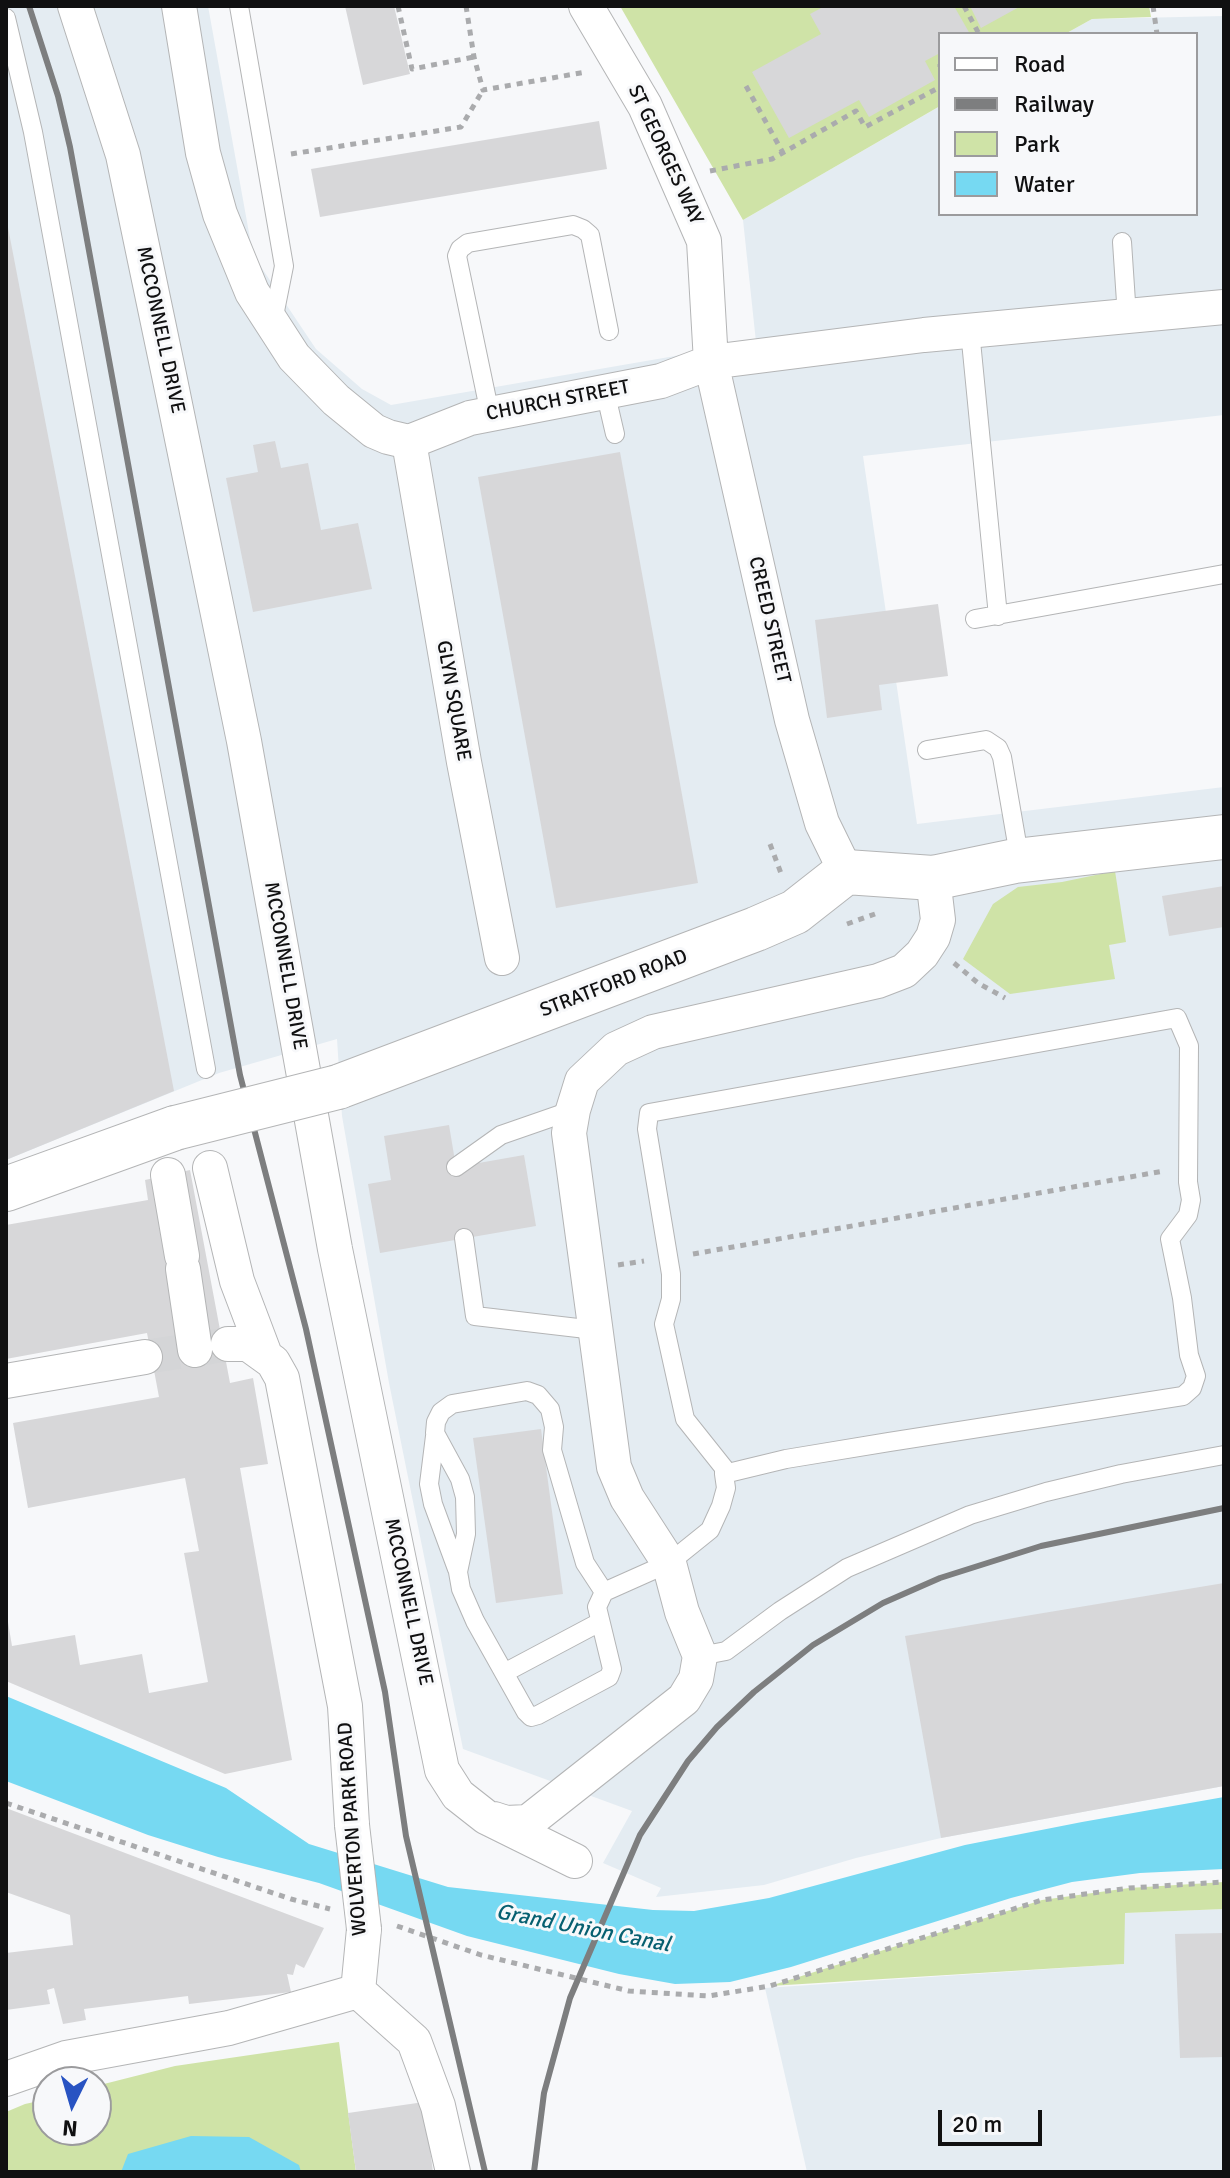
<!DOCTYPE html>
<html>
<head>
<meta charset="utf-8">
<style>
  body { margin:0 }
  #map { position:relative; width:1230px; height:2178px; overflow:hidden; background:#f7f8fa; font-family:Signika,sans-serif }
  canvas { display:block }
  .frame { position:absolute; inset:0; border:8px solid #101011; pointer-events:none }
  .legend { position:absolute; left:938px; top:32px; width:260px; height:184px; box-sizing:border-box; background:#f7f8fa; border:2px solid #9b9b9d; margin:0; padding:10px 14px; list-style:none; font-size:24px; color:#101011 }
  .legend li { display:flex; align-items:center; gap:16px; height:40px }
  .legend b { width:40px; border:2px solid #9b9b9d }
  .north { position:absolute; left:32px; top:2066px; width:80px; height:80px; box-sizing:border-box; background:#f7f8fa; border:2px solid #9b9b9d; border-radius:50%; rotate:185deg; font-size:22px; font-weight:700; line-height:32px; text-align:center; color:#101011 }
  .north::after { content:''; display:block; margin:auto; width:28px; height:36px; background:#2853c2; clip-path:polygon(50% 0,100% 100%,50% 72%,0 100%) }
  .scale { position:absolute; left:938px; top:2110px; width:104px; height:36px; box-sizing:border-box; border:4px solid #101011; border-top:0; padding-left:10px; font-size:24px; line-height:28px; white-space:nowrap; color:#101011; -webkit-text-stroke:6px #f7f8fa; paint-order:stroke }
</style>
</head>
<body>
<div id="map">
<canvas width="1230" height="2178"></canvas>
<div class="frame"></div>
<ul class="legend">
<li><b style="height:10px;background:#fff"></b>Road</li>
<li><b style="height:10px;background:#7d7e7f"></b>Railway</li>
<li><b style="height:22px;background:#cfe3a7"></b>Park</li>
<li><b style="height:22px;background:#76d9f2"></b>Water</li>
</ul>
<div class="north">N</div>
<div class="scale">20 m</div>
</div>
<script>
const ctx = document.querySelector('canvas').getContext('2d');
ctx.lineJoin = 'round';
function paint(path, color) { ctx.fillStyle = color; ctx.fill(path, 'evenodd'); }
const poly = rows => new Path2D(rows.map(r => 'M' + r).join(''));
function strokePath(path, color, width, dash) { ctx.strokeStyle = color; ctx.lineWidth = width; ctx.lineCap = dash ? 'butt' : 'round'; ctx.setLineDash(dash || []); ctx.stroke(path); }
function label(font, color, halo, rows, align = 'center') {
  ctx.font = font + ' Signika,sans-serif'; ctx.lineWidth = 6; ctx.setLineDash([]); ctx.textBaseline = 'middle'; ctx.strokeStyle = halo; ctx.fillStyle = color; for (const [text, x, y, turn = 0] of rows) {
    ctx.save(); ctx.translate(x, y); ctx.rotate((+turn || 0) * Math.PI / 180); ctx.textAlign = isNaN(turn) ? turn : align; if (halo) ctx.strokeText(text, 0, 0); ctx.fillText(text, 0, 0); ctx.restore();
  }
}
paint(poly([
  [6,6,208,6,253,255,316,349,362,389,391,405,756,342,743,220,940,106,940,214,1196,214,1196,34,1065,34,1092,19,1224,16,1224,415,863,456,917,824,1224,787,1224,1786,941,1838,856,1858,764,1885,656,1897,661,1888,603,1863,632,1811,463,1749,389,1383,342,1116,337,1039,219,1073,6,1160],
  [1224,1909,1224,2172,807,2172,765,1988,1124,1964,1124,1913]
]), '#e4ecf2');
paint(poly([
  [620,6,1149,6,1151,17,1092,19,1065,34,940,34,940,106,743,220],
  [1115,871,1126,942,1109,945,1115,979,1010,994,963,959,993,904,1018,887,1062,882],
  [1224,1882,1224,1909,1125,1913,1124,1964,770,1986,1042,1900,1129,1888],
  [339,2042,356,2172,6,2172,8,2127,6,2112,25,2104,48,2099,48,2130,96,2130,96,2086,175,2066]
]), '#cfe3a7');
paint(poly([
  [6,1696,226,1788,309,1844,448,1887,653,1910,694,1911,769,1898,965,1845,1082,1822,1224,1797,1224,1869,1140,1873,1072,1882,1011,1898,791,1967,730,1982,675,1984,619,1974,467,1936,319,1883,218,1857,148,1835,6,1781],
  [191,2136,249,2137,299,2165,301,2172,121,2172,128,2154]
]), '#76d9f2');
paint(poly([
  [345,6,394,6,410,74,363,85],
  [825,6,954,6,970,34,940,34,940,53,925,61,935,80,869,117,859,100,789,138,752,72,821,34,810,14],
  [970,6,1021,6,981,28],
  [599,121,607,169,320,217,311,169],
  [6,217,174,1091,6,1160],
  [275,441,281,468,308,463,321,530,358,523,372,589,253,612,226,478,258,472,253,445],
  [620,452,698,883,556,908,478,477],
  [938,604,948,676,879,685,882,710,827,718,815,620],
  [1224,886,1224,927,1169,936,1162,896],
  [449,1125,456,1167,524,1155,536,1226,380,1253,368,1184,391,1180,384,1136],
  [190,1170,230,1383,253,1378,268,1464,240,1468,292,1760,225,1774,6,1681,8,1622,12,1646,75,1635,80,1665,142,1654,149,1693,208,1682,184,1553,199,1551,185,1478,28,1508,13,1423,159,1397,147,1333,6,1359,6,1225,148,1200,145,1180],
  [541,1429,563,1594,496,1603,473,1438],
  [1224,1583,1224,1786,941,1838,905,1636],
  [6,1808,324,1928,304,1968,296,1964,293,1975,287,1974,291,1992,189,2004,188,1996,84,2009,86,2020,63,2024,54,1988,47,1990,50,2004,6,2010,6,1953,73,1945,70,1915,6,1892],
  [1224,1933,1224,2057,1180,2058,1175,1934],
  [424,2102,433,2172,356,2172,348,2113]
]), '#d7d7d9');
strokePath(poly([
  [145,1357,224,1345]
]), '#d4d5d7', 34, [34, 17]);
const lane = poly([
  [239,6,284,266,273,321],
  [6,18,33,132,206,1069],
  [1122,242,1127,317],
  [970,331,998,616],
  [605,391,615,434],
  [490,414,457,256,460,249,468,243,573,225,583,229,590,235,609,331],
  [975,619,1224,574],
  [927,750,986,740,998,748,1002,757,1020,861],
  [456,1167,501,1135,573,1110],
  [464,1238,475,1316,595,1330],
  [435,1436,429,1484,433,1504,457,1569],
  [604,1592,585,1563,552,1450,554,1427,550,1409,538,1395,527,1391,452,1404,441,1412,436,1422,435,1433,460,1479,465,1497,466,1534,458,1572,461,1589,475,1621,526,1712,531,1717,538,1715,609,1677,612,1669,597,1607,604,1592,669,1563,710,1530,721,1506,726,1488,724,1474,724,1468,685,1419,664,1324,671,1299,671,1274,647,1129,649,1113,1177,1018,1189,1046,1188,1182,1191,1200,1188,1215,1170,1239,1182,1298,1189,1355,1196,1376,1192,1388,1183,1396,889,1442,786,1459,724,1474],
  [700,1656,726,1651,780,1611,847,1568,970,1515,1046,1492,1121,1474,1224,1455],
  [504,1673,600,1622]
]);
const street = poly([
  [75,6,123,155,169,375,244,741,335,1249,442,1770,458,1795,486,1817,575,1861],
  [179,6,203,153,220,214,252,292,294,357,336,400,374,431,388,437,409,442,470,418,661,381,711,362,924,335,1224,307],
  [586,6,645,106,704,241,711,362,792,720,822,823,846,872],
  [409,442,464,762,502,958],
  [210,1168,237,1281,265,1355],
  [168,1175,182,1256],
  [183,1269,195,1350],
  [228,1344,248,1344,273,1362,282,1378,345,1706,352,1825],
  [6,1381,145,1357],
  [494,1819,506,1823,528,1822,684,1699,696,1679,700,1656,682,1612,669,1563,627,1498,614,1467,569,1133,573,1110,582,1081,616,1049,653,1032,878,981,904,971,922,954,933,937,938,920,933,878],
  [358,1991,414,2041,438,2106,453,2172],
  [6,2079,66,2058,229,2028,358,1991,364,1929]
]);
const secondary = poly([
  [338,1087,756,929,795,912,846,872,933,878,1015,861,1224,837],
  [6,1189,175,1128]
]);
strokePath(lane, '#b4b5b6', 20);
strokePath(street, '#b4b5b6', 36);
strokePath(secondary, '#b4b5b6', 46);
strokePath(poly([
  [398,6,412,69,474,57],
  [466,6,474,57,483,90,586,72],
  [964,6,979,34],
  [1153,6,1157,34],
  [940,64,940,67],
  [746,86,783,153],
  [291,154,461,127,483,90],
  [710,171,772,159,856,111,865,127,940,87],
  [770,844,782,876],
  [847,924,875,914],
  [954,963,978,983,1005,998],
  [693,1254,1164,1171],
  [618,1265,644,1261],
  [6,1803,291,1899,330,1909],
  [397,1926,481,1955,629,1991,708,1996,770,1986,1042,1900,1129,1888,1224,1882]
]), '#aaabad', 5, [6, 6]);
strokePath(lane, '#fff', 18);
strokePath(street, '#fff', 34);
strokePath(secondary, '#fff', 44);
strokePath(poly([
  [29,6,58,96,70,147,240,1075,306,1329,385,1692,406,1836,485,2172],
  [534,2172,544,2093,570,1998,640,1835,688,1761,717,1727,754,1692,813,1645,883,1603,940,1578,1041,1546,1224,1508]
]), '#7d7e7f', 6);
const streetBridge = poly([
  [352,1825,364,1929]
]);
const secondaryBridge = poly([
  [175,1128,338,1087]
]);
strokePath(streetBridge, '#b4b5b6', 36, []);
strokePath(secondaryBridge, '#b4b5b6', 46, []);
strokePath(streetBridge, '#fff', 34);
strokePath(secondaryBridge, '#fff', 44);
label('20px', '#101011', '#f7f8fa', [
  ["ST GEORGES WAY",665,155,65],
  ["MCCONNELL DRIVE",160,330,78],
  ["CHURCH STREET",558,401,-11],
  ["CREED STREET",769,620,77],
  ["GLYN SQUARE",453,701,80],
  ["MCCONNELL DRIVE",285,966,80],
  ["STRATFORD ROAD",614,984,-21],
  ["MCCONNELL DRIVE",408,1602,78],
  ["WOLVERTON PARK ROAD",353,1829,-94]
]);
label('italic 22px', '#065f70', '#f7f8fa', [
  ["Grand Union Canal",583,1929,11]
]);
</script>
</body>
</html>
